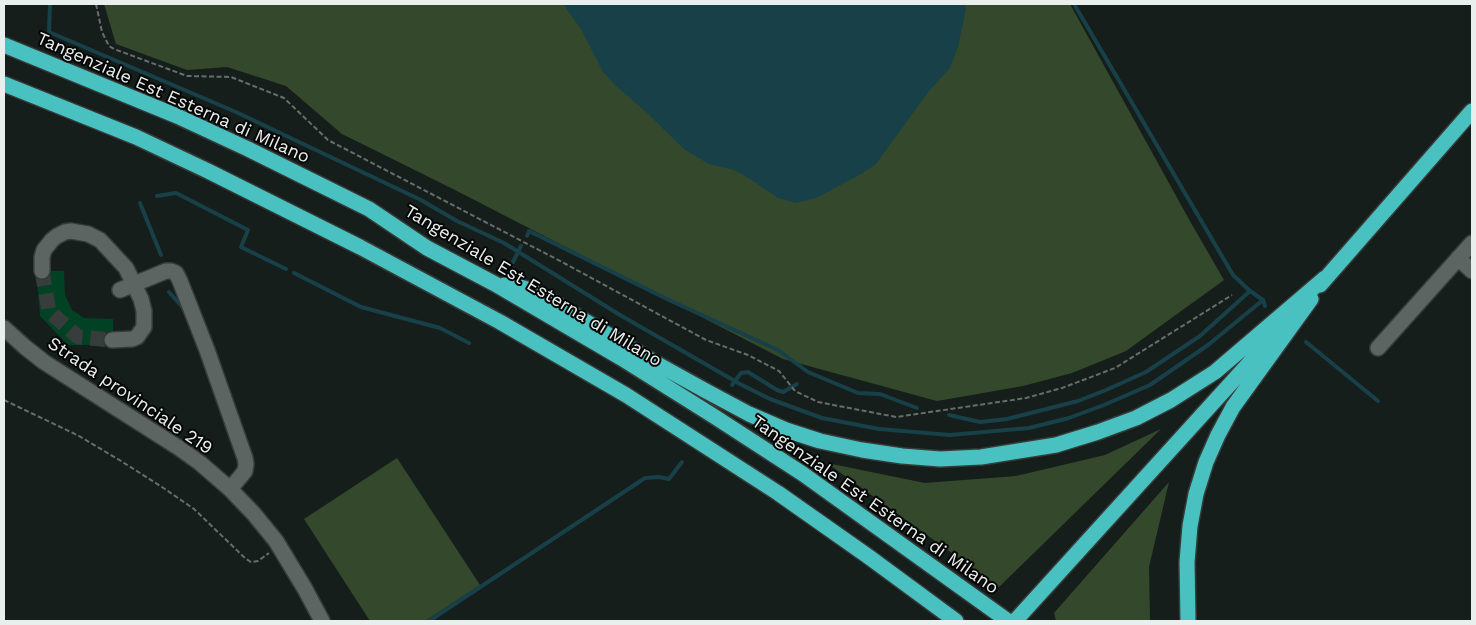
<!DOCTYPE html>
<html>
<head>
<meta charset="utf-8">
<style>
  body { margin:0 }
  #map { position:relative; width:1476px; height:625px; overflow:hidden; background:#161e1b; font-family:"Work Sans",sans-serif }
  canvas { display:block }
  .frame { position:absolute; inset:0; border:5px solid #e9efed; pointer-events:none }
</style>
</head>
<body>
<div id="map">
<canvas width="1476" height="625"></canvas>
<div class="frame"></div>
</div>
<script>
const ctx = document.querySelector('canvas').getContext('2d');
ctx.lineJoin = 'round';
function paint(path, color) { ctx.fillStyle = color; ctx.fill(path, 'evenodd'); }
const poly = rows => new Path2D(rows.map(r => 'M' + r).join(''));
function strokePath(path, color, width, dash) { ctx.strokeStyle = color; ctx.lineWidth = width; ctx.lineCap = dash ? 'butt' : 'round'; ctx.setLineDash(dash || []); ctx.stroke(path); }
function label(font, color, halo, rows, align = 'center') {
  ctx.font = font + ' "Work Sans",sans-serif'; ctx.lineWidth = 4; ctx.setLineDash([]); ctx.textBaseline = 'middle'; ctx.strokeStyle = halo; ctx.fillStyle = color; for (const [text, x, y, turn = 0] of rows) {
    ctx.save(); ctx.translate(x, y); ctx.rotate((+turn || 0) * Math.PI / 180); ctx.textAlign = isNaN(turn) ? turn : align; if (halo) ctx.strokeText(text, 0, 0); ctx.fillText(text, 0, 0); ctx.restore();
  }
}
paint(poly([
  [104,4,1070,4,1191,223,1224,280,1126,351,1072,373,1023,386,937,401,783,359,455,190,342,134,286,86,227,67,187,70,116,44],
  [1161,429,999,587,827,463,925,483,1016,476,1105,455],
  [397,458,480,585,425,621,370,621,304,519],
  [1169,482,1149,567,1150,621,1056,621,1054,613]
]), '#34492c');
paint(poly([
  [563,4,965,4,966,9,958,47,950,68,929,91,876,164,861,174,816,198,796,203,778,198,750,179,734,170,709,164,685,150,645,111,616,86,603,72,581,29]
]), '#174049');
strokePath(poly([
  [50,4,49,32,236,112,421,200,457,221,504,243,620,315,740,384,770,399,822,418,879,429,950,435,1029,428,1069,418,1104,405,1150,385,1208,345,1263,300],
  [1074,4,1233,275,1250,291,1263,300,1265,306],
  [157,196,176,193,248,230,241,247,286,269],
  [140,203,161,255],
  [527,236,529,231,669,300,778,350,808,372,858,393,880,394,917,408],
  [513,262,521,246],
  [294,273,361,307,440,328,469,343],
  [169,292,184,309],
  [1306,342,1378,401],
  [732,385,741,373,748,372,777,390,783,392,797,384],
  [949,415,980,422,1007,419,1078,401,1106,390,1146,372,1200,336,1250,291],
  [429,621,645,478,659,477,669,479,682,462]
]), '#174049', 4);
paint(poly([
  [51,271,64,271,65,295,72,310,84,318,113,319,113,331,107,332,103,336,103,341,104,345,68,345,40,316,37,279,42,280,46,279,50,276]
]), '#014224');
strokePath(poly([
  [42,271,49,311,78,337,112,340]
]), '#363d3a', 15, [15, 8]);
const minor = poly([
  [1458,258,1472,271],
  [42,271,42,257,44,250,52,240,57,236,65,232,71,231,88,234,100,240,126,268,141,299,144,311,144,327,137,337,132,339,112,340],
  [120,290,166,271,171,271,176,273,180,281,207,350,245,458,246,464,245,471,241,476,230,489],
  [4,328,25,347,44,362,179,448,200,463,230,489,254,514,276,541,305,589,322,621],
  [1378,348,1472,243]
]);
const highway = poly([
  [4,45,177,116,248,149,369,209,427,248,495,284,621,358,712,415,803,474,1008,621],
  [4,84,136,137,208,171,360,247,500,322,626,395,778,493,869,557,956,621],
  [504,285,520,287,533,291,548,299,659,365,706,391,749,414,786,430,820,441,862,450,902,456,940,459,981,457,1056,445,1098,432,1136,418,1171,400,1215,372,1325,278],
  [1320,285,1472,111],
  [1015,621,1281,328],
  [1188,621,1187,562,1190,526,1196,494,1206,462,1218,435,1233,407,1311,299]
]);
strokePath(minor, '#363b39', 18);
strokePath(highway, '#363b39', 18);
strokePath(poly([
  [96,4,102,32,109,46,114,49,187,76,231,77,284,98,328,140,562,262,706,340,748,355,779,371,795,391,818,402,896,417,1026,398,1062,388,1115,368,1232,295],
  [4,400,79,436,121,461,162,487,194,509,246,559,251,562,258,561,269,553]
]), '#666d6b', 2, [5, 2.5]);
strokePath(minor, '#5c6562', 15);
strokePath(highway, '#49c1c0', 15);
label('18px', '#e9efed', '#050706', [
  ["Tangenziale Est Esterna di Milano",173,98,24],
  ["Tangenziale Est Esterna di Milano",533,286,31],
  ["Strada provinciale 219",130,396,34],
  ["Tangenziale Est Esterna di Milano",875,505,35]
]);
</script>
</body>
</html>
